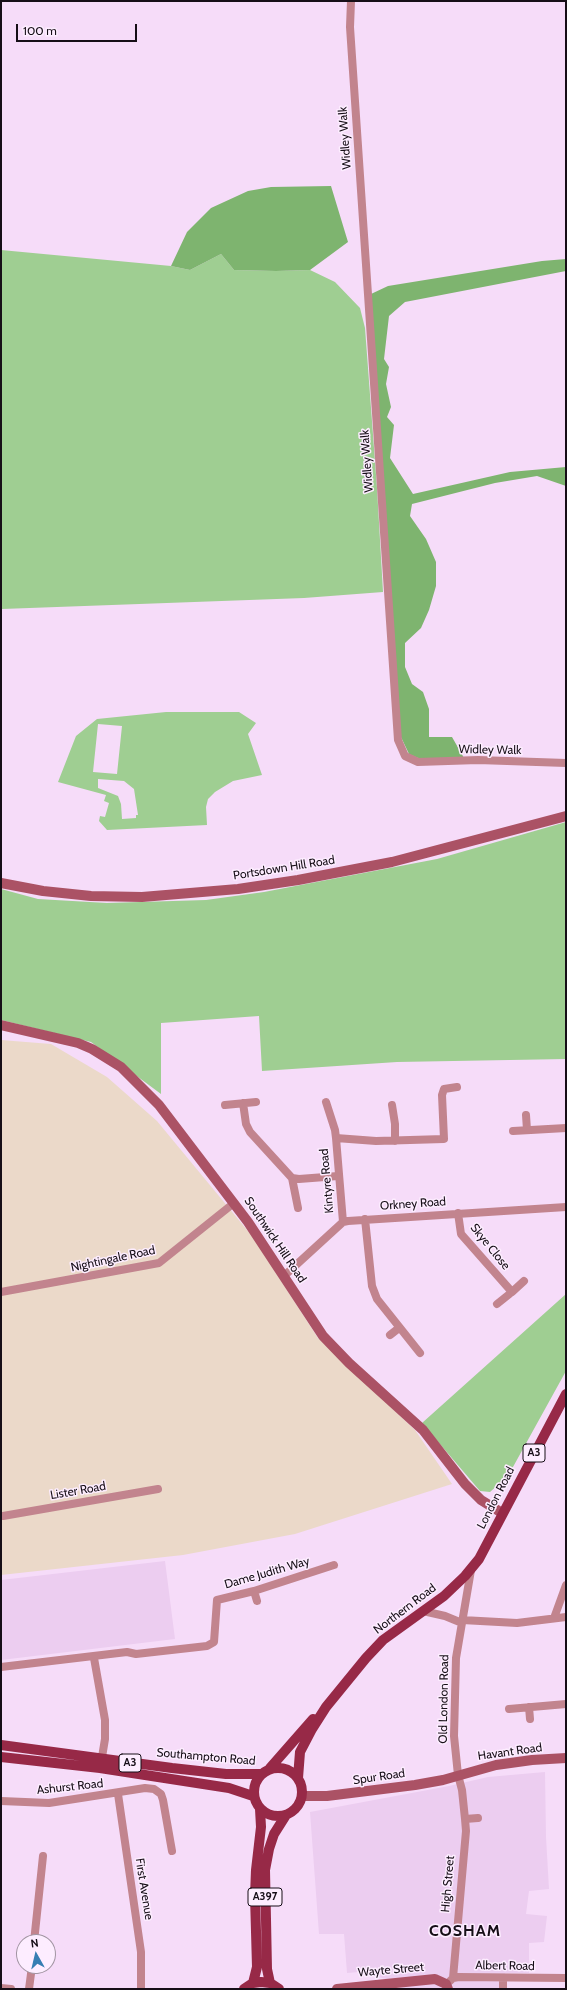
<!DOCTYPE html>
<html>
<head>
<meta charset="utf-8">
<style>
  body { margin:0 }
  #map { position:relative; width:567px; height:1990px; overflow:hidden; background:#f6dcf9; font-family:Cabin,sans-serif }
  canvas { display:block }
  .frame { position:absolute; inset:0; border:2px solid #160e17; pointer-events:none }
  .north { position:absolute; left:16px; top:1934px; width:40px; height:40px; box-sizing:border-box; background:#fdedff; border:1px solid #a194a2; border-radius:50%; rotate:352deg; font-size:11px; font-weight:700; line-height:16px; text-align:center; color:#160e17 }
  .north::after { content:''; display:block; margin:auto; width:14px; height:18px; background:#367eb3; clip-path:polygon(50% 0,100% 100%,50% 72%,0 100%) }
  .scale { position:absolute; left:16px; top:24px; width:121px; height:18px; box-sizing:border-box; border:2px solid #160e17; border-top:0; padding-left:5px; font-size:12px; line-height:14px; white-space:nowrap; color:#160e17; -webkit-text-stroke:3px #fdedff; paint-order:stroke }
</style>
</head>
<body>
<div id="map">
<canvas width="567" height="1990"></canvas>
<div class="frame"></div>
<div class="north">N</div>
<div class="scale">100 m</div>
</div>
<script>
const ctx = document.querySelector('canvas').getContext('2d');
ctx.lineJoin = 'round';
function paint(path, color) { ctx.fillStyle = color; ctx.fill(path, 'evenodd'); }
const poly = rows => new Path2D(rows.map(r => 'M' + r).join(''));
function strokePath(path, color, width, dash) { ctx.strokeStyle = color; ctx.lineWidth = width; ctx.lineCap = dash ? 'butt' : 'round'; ctx.setLineDash(dash || []); ctx.stroke(path); }
function label(font, color, halo, rows, align = 'center') {
  ctx.font = font + ' Cabin,sans-serif'; ctx.lineWidth = 3; ctx.setLineDash([]); ctx.textBaseline = 'middle'; ctx.strokeStyle = halo; ctx.fillStyle = color; for (const [text, x, y, turn = 0] of rows) {
    ctx.save(); ctx.translate(x, y); ctx.rotate((+turn || 0) * Math.PI / 180); ctx.textAlign = isNaN(turn) ? turn : align; if (halo) ctx.strokeText(text, 0, 0); ctx.fillText(text, 0, 0); ctx.restore();
  }
}
paint(poly([
  [165,1561,175,1639,1,1660,1,1580],
  [545,1772,546,1837,549,1889,529,1891,526,1914,547,1916,544,1942,529,1943,529,1973,505,1973,505,1989,388,1989,386,1979,359,1972,347,1973,344,1934,319,1934,310,1812,449,1786,488,1777]
]), '#eccdf0');
paint(poly([
  [1,1040,51,1044,107,1077,157,1121,252,1236,318,1338,415,1430,452,1484,295,1534,183,1555,1,1575]
]), '#ebd9c9');
paint(poly([
  [1,250,171,266,190,270,221,254,234,270,276,271,310,270,335,282,360,308,365,328,377,488,383,592,304,598,2,609,1,611],
  [166,712,239,712,256,723,248,734,262,775,233,781,215,792,208,799,206,807,207,825,107,830,99,821,100,816,105,817,109,803,104,801,106,795,58,782,76,736,97,719],
  [98,724,122,726,117,774,93,772],
  [98,779,124,781,134,789,138,815,136,815,136,818,122,819,121,804,118,796,98,788],
  [566,822,566,1059,397,1062,262,1071,259,1016,161,1023,161,1094,91,1042,1,1020,1,889,38,899,107,903,206,900,264,892,437,859],
  [566,1294,566,1371,508,1476,490,1492,480,1491,422,1423]
]), '#9fce92');
paint(poly([
  [331,186,348,242,310,270,276,271,234,270,221,254,190,270,171,266,187,232,211,208,248,191,271,187],
  [566,259,566,271,405,302,389,316,384,359,389,367,386,384,391,407,387,417,394,425,390,458,413,494,510,472,566,467,566,486,537,476,495,483,412,504,410,516,426,539,436,562,436,586,429,610,421,628,405,643,405,667,412,684,423,692,429,709,429,737,452,737,464,758,420,759,409,754,400,735,371,294,388,286,542,261]
]), '#7eb46f');
strokePath(poly([
  [351,1,350,27,398,740,405,756,418,762,478,760,566,763],
  [326,1102,335,1130,336,1138],
  [243,1103,246,1124,250,1132,292,1178,299,1179,338,1176],
  [225,1105,256,1102],
  [392,1105,395,1124,395,1141],
  [526,1115,527,1130],
  [513,1131,566,1128],
  [292,1178,298,1208],
  [458,1213,461,1234,512,1292,497,1304],
  [365,1219,372,1286,377,1299,420,1353],
  [343,1222,336,1138,376,1141,444,1139,442,1095,444,1089,457,1087],
  [284,1276,343,1222,348,1221,566,1207],
  [1,1292,159,1263,234,1203],
  [512,1292,524,1281],
  [390,1335,399,1328],
  [3,1516,158,1489],
  [254,1591,257,1601],
  [423,1611,445,1616,462,1623],
  [554,1618,566,1585],
  [462,1620,517,1623,566,1617],
  [94,1658,105,1720,105,1739,101,1763],
  [1,1667,127,1652,136,1654,207,1646,214,1642,217,1600,254,1591,334,1565],
  [529,1707,530,1719],
  [509,1709,566,1704],
  [118,1794,141,1952,141,1989],
  [1,1801,49,1803,145,1788,154,1789,161,1794,163,1800,172,1851],
  [465,1819,478,1818],
  [34,1942,43,1856],
  [453,1978,466,1831,465,1819,462,1790,458,1775,454,1736,456,1658,471,1570],
  [503,1978,503,1989],
  [450,1981,453,1978,459,1977,566,1978],
  [1,1988,11,1989],
  [29,1989,32,1966]
]), '#c2848e', 8);
strokePath(poly([
  [1,883,43,891,91,896,142,897,238,889,298,880,392,862,566,816],
  [1,1025,78,1043,92,1049,121,1067,159,1105,248,1222,323,1336,349,1363,423,1430,465,1484,481,1500,502,1513],
  [302,1796,327,1796,415,1785,443,1780,496,1765,532,1760,566,1758],
  [337,1989,435,1979,446,1984,448,1989]
]), '#ab5265', 10);
strokePath(poly([
  [1,1745,172,1768,226,1774,260,1774],
  [1,1757,100,1768,229,1788,253,1796],
  '254 1792a24 24 0 1 1 48 0a24 24 0 1 1-48 0Z',
  [270,1768,313,1719],
  [298,1778,300,1752,312,1729,326,1707,366,1658,383,1640,444,1596,465,1576,479,1559,566,1394],
  [253,1983,257,1967,255,1896,256,1870,261,1827,260,1809],
  [270,1983,267,1969,265,1870,269,1849,274,1834,286,1815],
  [244,1989,253,1983,261,1982,270,1983,279,1989]
]), '#972947', 10);
for (const [x, y, w] of [
  [534,1453,22],
  [130,1763,22],
  [265,1897,34]
]) { const box = new Path2D(); box.roundRect(x - w / 2, y - 9, w, 18, 3); ctx.fillStyle = '#fdedff'; ctx.fill(box); strokePath(box, '#160e17', 1); }
label('bold 11px', '#160e17', null, [
  ["A3",534,1453],
  ["A3",130,1763],
  ["A397",265,1897]
]);
label('12px', '#160e17', '#fdedff', [
  ["Widley Walk",345,138,-94],
  ["Widley Walk",367,461,-94],
  ["Widley Walk",490,750,1],
  ["Portsdown Hill Road",284,868,-9],
  ["Kintyre Road",327,1181,-95],
  ["Orkney Road",413,1204,-4],
  ["Southwick Hill Road",275,1240,56],
  ["Skye Close",490,1247,51],
  ["Nightingale Road",113,1259,-12],
  ["Lister Road",78,1491,-10],
  ["London Road",496,1498,-63],
  ["Dame Judith Way",267,1573,-16],
  ["Northern Road",405,1609,-37],
  ["Old London Road",444,1699,-89],
  ["Havant Road",510,1752,-8],
  ["Southampton Road",206,1757,5],
  ["Spur Road",379,1777,-8],
  ["Ashurst Road",70,1787,-6],
  ["High Street",448,1884,-85],
  ["First Avenue",144,1889,81],
  ["Albert Road",505,1966,1],
  ["Wayte Street",391,1970,-5]
]);
ctx.letterSpacing = '1px';
label('bold 16px', '#160e17', '#fdedff', [
  ["COSHAM",465,1931]
]);
ctx.letterSpacing = '0px';
</script>
</body>
</html>
